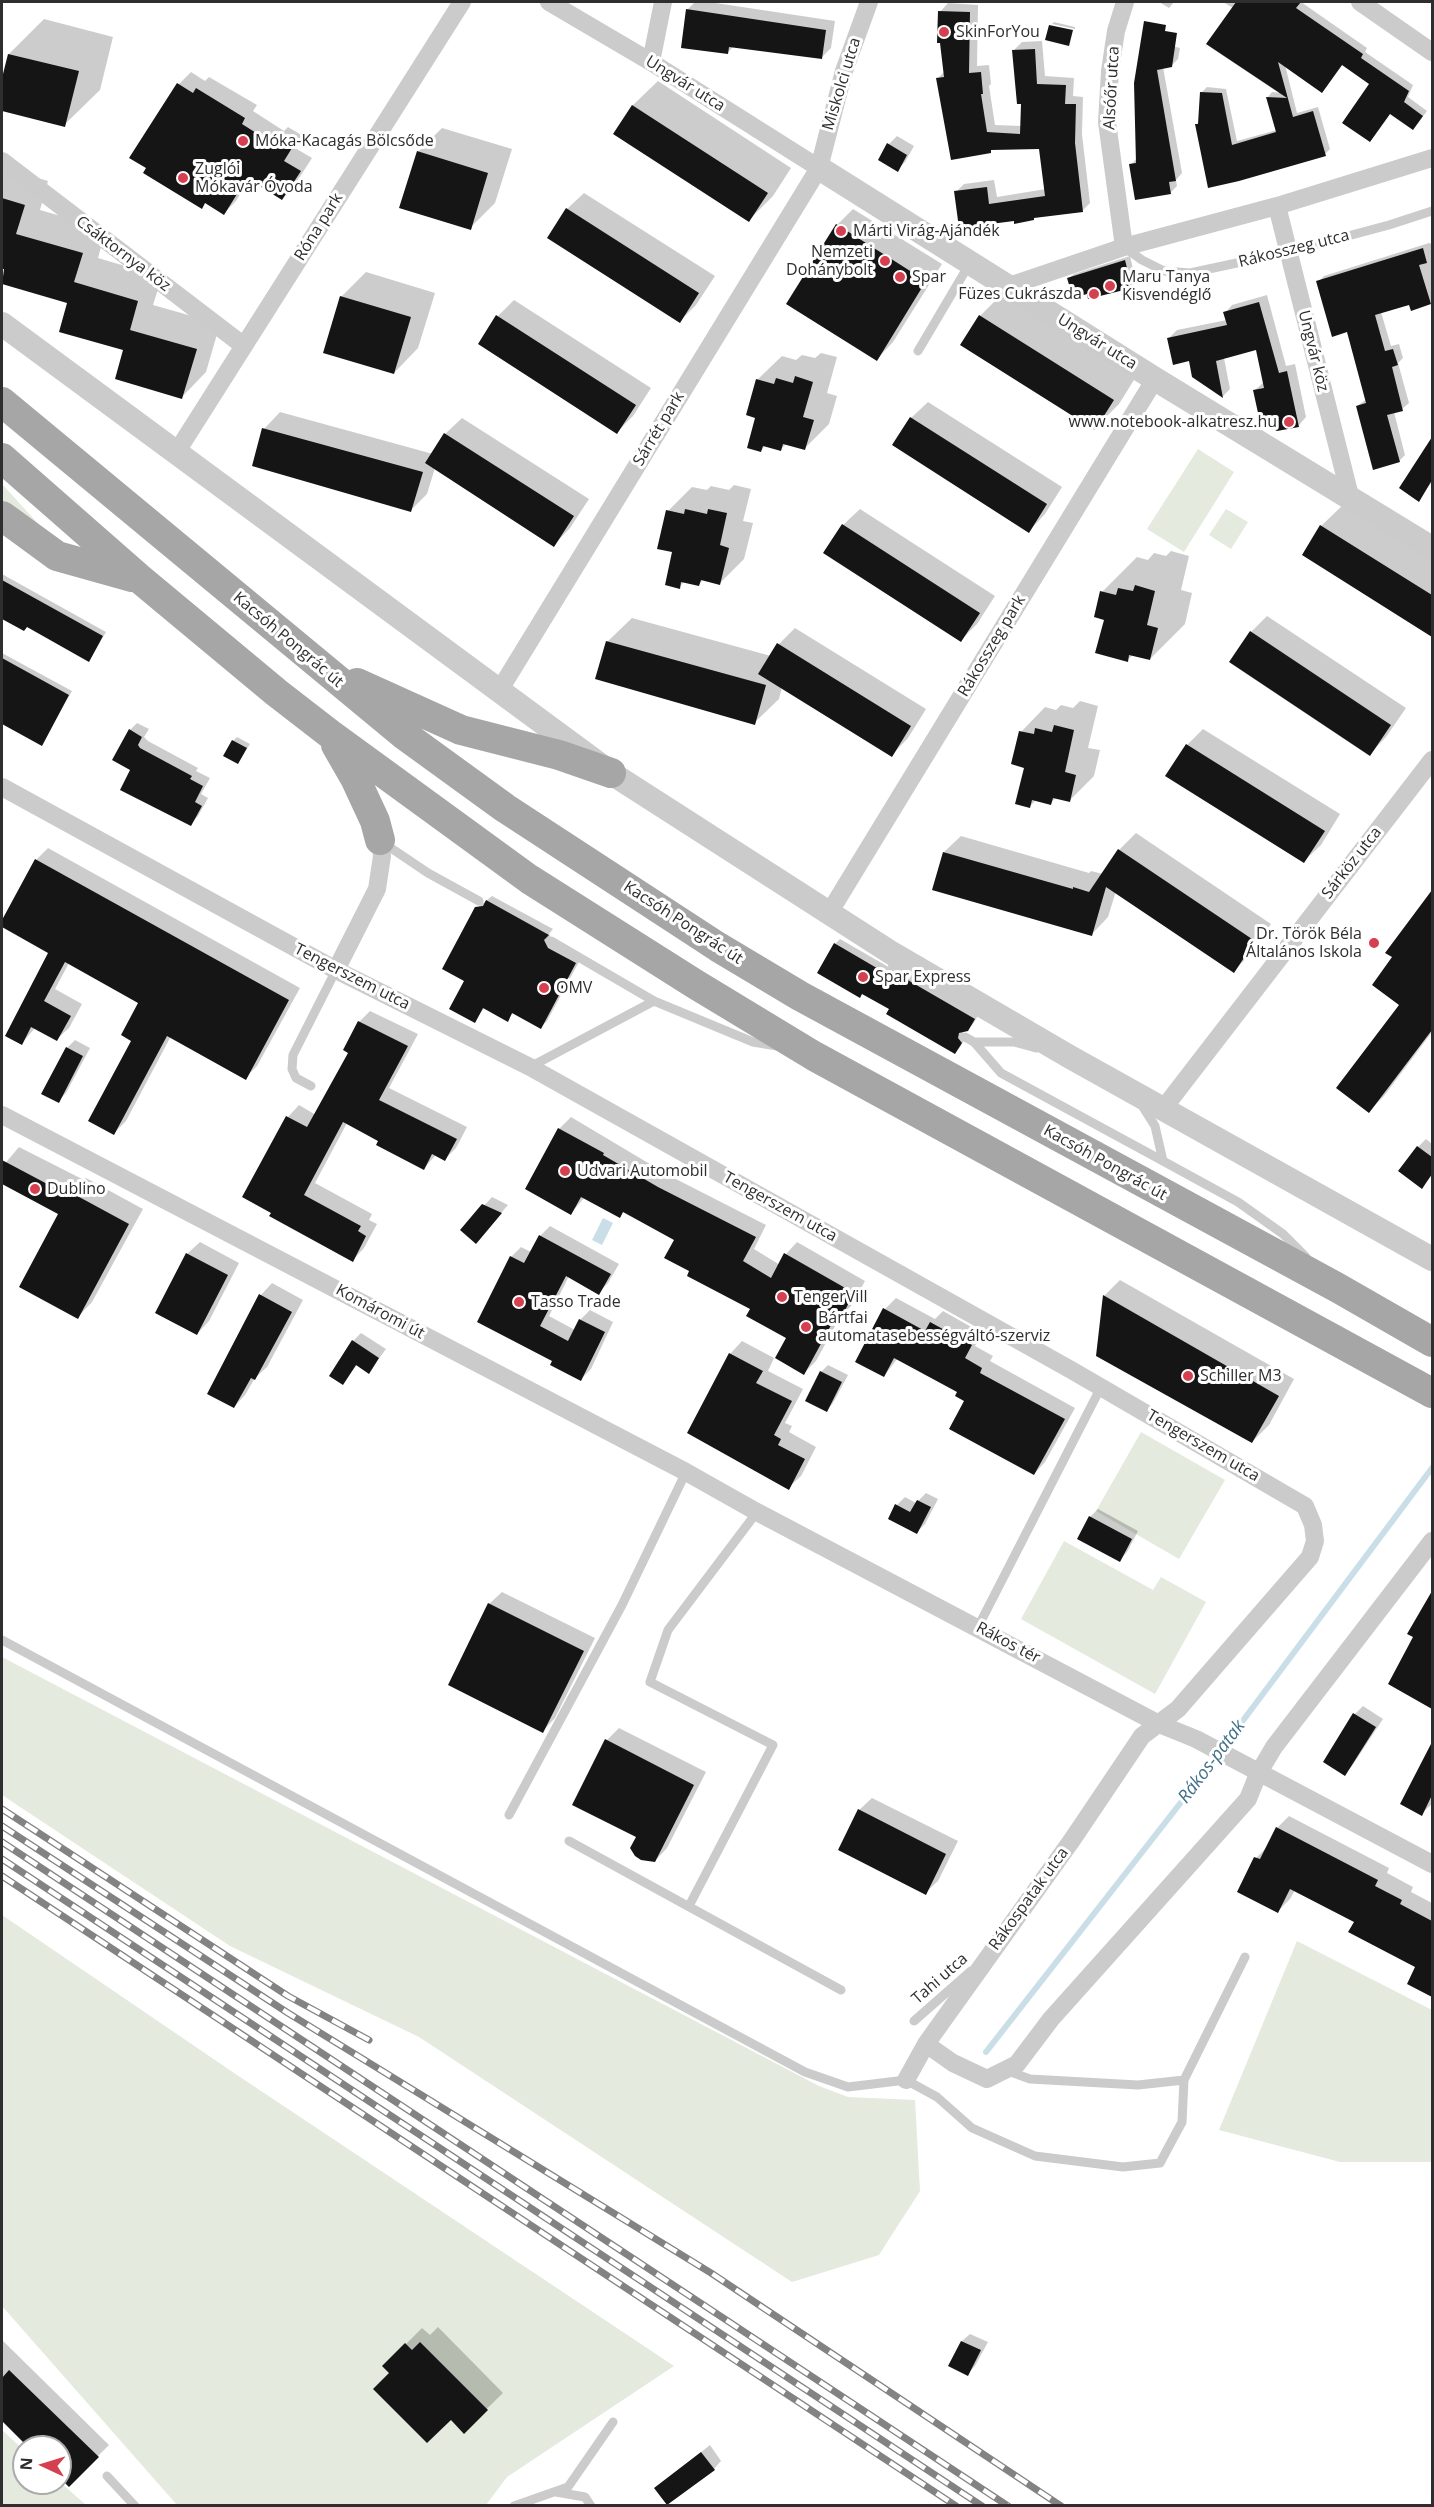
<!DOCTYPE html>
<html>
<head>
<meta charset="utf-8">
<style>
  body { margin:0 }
  #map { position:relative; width:1434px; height:2507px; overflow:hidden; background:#fff; font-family:"Open Sans",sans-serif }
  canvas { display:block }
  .frame { position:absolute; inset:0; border:3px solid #2e2e2e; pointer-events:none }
  .north { position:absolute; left:12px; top:2435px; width:60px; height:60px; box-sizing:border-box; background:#fff; border:2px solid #ababab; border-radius:50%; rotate:274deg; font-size:16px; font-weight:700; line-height:24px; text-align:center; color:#2e2e2e }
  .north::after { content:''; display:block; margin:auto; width:21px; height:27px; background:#d63f4f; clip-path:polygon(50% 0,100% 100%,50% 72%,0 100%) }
</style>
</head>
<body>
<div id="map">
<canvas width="1434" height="2507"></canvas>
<div class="frame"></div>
<div class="north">N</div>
</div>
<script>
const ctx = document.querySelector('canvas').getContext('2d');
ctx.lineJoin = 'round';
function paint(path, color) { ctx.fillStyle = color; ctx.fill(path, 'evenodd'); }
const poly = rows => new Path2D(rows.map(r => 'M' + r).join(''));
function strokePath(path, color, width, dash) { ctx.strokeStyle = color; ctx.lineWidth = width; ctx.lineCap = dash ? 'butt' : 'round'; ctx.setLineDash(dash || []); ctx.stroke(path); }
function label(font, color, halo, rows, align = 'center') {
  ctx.font = font + ' "Open Sans",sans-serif'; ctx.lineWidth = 6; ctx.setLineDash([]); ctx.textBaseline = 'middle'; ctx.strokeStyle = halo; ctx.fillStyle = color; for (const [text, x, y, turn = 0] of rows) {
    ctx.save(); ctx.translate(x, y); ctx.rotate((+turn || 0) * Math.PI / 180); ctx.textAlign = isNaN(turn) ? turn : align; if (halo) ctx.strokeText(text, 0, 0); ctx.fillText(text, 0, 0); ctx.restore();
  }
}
paint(poly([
  [1198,449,1234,472,1184,552,1147,529],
  [2,484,52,539,2,504],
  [1226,509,1248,522,1231,549,1209,535],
  [1141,1432,1225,1480,1179,1559,1096,1511],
  [1064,1541,1153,1590,1161,1577,1206,1602,1155,1694,1021,1619],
  [2,1657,819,2086,848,2097,915,2100,920,2191,879,2255,792,2282,419,2037,230,1946,2,1795],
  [2,1915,237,2075,674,2366,507,2477,486,2505,177,2505,2,2306],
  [1297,1941,1432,2010,1432,2162,1340,2162,1219,2130],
  [2,2430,24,2450,24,2483,60,2482,86,2505,2,2505]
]), '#e4eadd');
paint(poly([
  [603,1218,613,1223,602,1245,592,1240]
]), '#cadee8');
paint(poly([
  [695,2,709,2,835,21,831,48,821,58,734,46,727,53,687,10],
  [1159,2,1174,2,1169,8],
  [1223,2,1301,2,1367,48,1365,52,1413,85,1408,97,1427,111,1418,123,1371,84,1343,64,1322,91,1285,65,1297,113,1318,107,1330,149,1325,154,1239,180,1196,125,1199,122,1202,92,1207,87,1226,89,1237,141,1277,130,1268,97,1272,92,1282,93,1233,8],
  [948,3,978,5,977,66,989,65,991,84,989,86,995,125,1022,126,1023,103,1014,50,1022,42,1042,41,1045,76,1074,78,1073,96,1083,97,1082,134,1090,203,1082,211,1036,216,1033,219,1016,222,956,192,964,184,994,180,997,197,1046,189,1041,147,993,149,990,151,938,78,945,71,940,12],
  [44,19,113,37,100,90,64,125,2,110,2,85,9,54],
  [1054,22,1075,27,1075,29,1052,24],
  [1148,40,1180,48,1178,59,1172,65,1163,67,1182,173,1176,180,1177,186,1170,193,1131,165,1137,158],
  [191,72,205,81,209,77,257,105,253,111,284,131,288,127,303,136,295,148,312,158,294,186,282,199,250,178,236,201,224,213,206,202,201,207,179,84],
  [658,81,791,168,773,196,749,220,615,133,633,105],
  [442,128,512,149,495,203,470,228,418,152],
  [897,136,914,146,905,162,897,170,880,159,889,144],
  [2,167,48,181,40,210,106,229,98,258,162,277,153,305,220,324,206,372,182,397,10,254,2,252],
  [584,193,715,276,696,305,680,321,567,209],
  [853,209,942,264,893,342,877,359,837,225],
  [1429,243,1432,244,1432,301,1412,309,1410,303,1381,312,1391,346,1399,344,1403,358,1398,363,1409,403,1402,409,1394,412,1405,455,1399,461,1357,406,1367,399,1348,331,1318,282,1324,276],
  [1130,256,1136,282,1131,287,1088,292,1069,278,1074,274],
  [366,272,435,293,418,348,394,373,341,297],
  [1005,291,1137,375,1119,404,1095,428,980,316],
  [1267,295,1286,366,1295,364,1306,417,1299,425,1255,390,1264,382,1257,348,1224,358,1230,389,1223,396,1194,376,1190,360,1169,338,1177,330,1227,320,1225,313,1232,305],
  [514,300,651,388,633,416,617,432,498,316],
  [821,353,837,357,827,393,837,396,829,424,805,448,787,443,781,449,766,445,760,451,757,417,757,380,782,356,796,360,802,355,815,358],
  [928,402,1062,487,1045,514,1029,531,911,418],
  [280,412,433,454,445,434,462,418,589,499,570,528,554,545,435,468,427,494,411,510,264,429],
  [1432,440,1432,482,1418,500,1401,488],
  [734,485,751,489,743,521,753,523,744,559,720,583,704,579,699,584,685,581,679,587,668,511,692,487,707,490,711,486,729,490],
  [1346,502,1432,556,1432,635,1304,555,1321,526],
  [860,509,995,596,977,624,961,640,843,525],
  [1171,551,1189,556,1181,590,1192,593,1185,624,1150,659,1133,655,1127,660,1106,619,1102,592,1137,557,1148,560,1154,553,1166,556],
  [2,574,106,632,92,656,89,660,28,626,24,630,2,617],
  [1267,616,1406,708,1386,737,1370,754,1251,632],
  [632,618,771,656,779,644,795,628,926,709,908,738,892,755,782,687,779,699,754,723,607,642],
  [2,653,72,691,41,745,2,723],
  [1080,701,1098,706,1088,748,1100,750,1094,776,1069,801,1056,798,1050,803,1036,800,1030,806,1021,732,1045,707,1056,710,1061,705,1073,708],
  [137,723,149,729,144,737,148,741,198,768,196,771,210,778,201,794,208,798,198,816,191,824,132,770,130,730],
  [1203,729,1340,814,1321,845,1304,861,1187,745],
  [237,737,250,744,238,763,233,741],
  [1136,833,1271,924,1250,954,1234,971,1116,891,1108,917,1092,934,944,852,961,836,1089,873,1091,871,1103,874,1119,850],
  [48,848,300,988,257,1066,245,1078,171,1036,126,1121,114,1133,140,1003,69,963,55,989,82,1004,69,1028,57,1039,35,1028,22,1043,50,952,2,925,2,923,36,860],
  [1432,893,1432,1032,1384,1096,1369,1111,1401,1005,1394,957,1387,952],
  [492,896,553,929,549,934,553,942,581,958,547,1021,541,1027,514,1012,507,1020,485,1007,475,1021,466,981,477,908],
  [840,939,892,969,897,980,906,977,909,979,912,976,979,1014,973,1024,967,1030,962,1031,966,1037,960,1047,955,1052,891,1009,835,944],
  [370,1011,418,1034,389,1088,467,1127,456,1148,445,1159,436,1155,424,1168,347,1123,315,1183,372,1214,369,1220,377,1224,364,1248,353,1260,244,1197,288,1117,299,1105,316,1115,350,1052,359,1022],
  [75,1040,90,1048,66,1093,58,1101,67,1048],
  [571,1117,670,1176,766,1225,754,1249,780,1265,786,1254,797,1242,865,1281,852,1305,840,1317,816,1361,804,1373,788,1337,752,1308,691,1270,676,1240,624,1211,619,1216,585,1197,571,1213,559,1129],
  [1426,1139,1432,1144,1432,1175,1422,1187,1418,1147],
  [19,1147,84,1180,86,1178,143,1209,92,1302,78,1317,60,1213,2,1183,2,1167],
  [492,1197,508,1205,483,1234,462,1230],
  [550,1226,619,1264,608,1283,598,1293,569,1276,549,1316,575,1330,580,1320,590,1310,613,1322,591,1369,581,1379,554,1360,479,1322,511,1257,521,1247,531,1252,540,1236],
  [200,1242,239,1263,209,1321,197,1334,187,1254],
  [1120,1280,1294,1379,1269,1425,1252,1442,1104,1296],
  [272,1283,303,1300,267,1367,255,1378,245,1395,234,1407,209,1393,261,1295],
  [896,1298,935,1319,943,1311,982,1333,975,1346,993,1356,990,1361,1075,1408,1045,1462,1034,1474,959,1391,898,1358,884,1376,885,1309],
  [361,1333,386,1349,369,1372,357,1365,343,1383,353,1341],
  [742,1341,774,1358,768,1371,803,1389,785,1423,792,1426,789,1432,816,1447,801,1476,788,1488,689,1432,730,1354],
  [828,1365,848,1375,833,1403,827,1410,821,1372],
  [926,1493,938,1499,925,1524,917,1532,897,1505,905,1497,916,1503],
  [1098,1509,1138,1531,1127,1552,1120,1560,1090,1517],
  [502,1592,595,1638,555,1718,543,1731,489,1604],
  [1432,1601,1432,1669,1421,1691],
  [1363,1706,1383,1719,1352,1766,1345,1774,1325,1762,1355,1714],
  [619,1728,706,1772,667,1848,655,1861,638,1837,607,1740],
  [1428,1762,1432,1764,1432,1804,1421,1814],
  [872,1798,958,1841,938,1881,925,1893,859,1810],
  [1289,1816,1389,1868,1387,1873,1413,1887,1411,1892,1432,1903,1432,1995,1409,1983,1417,1966,1356,1922,1295,1890,1290,1899,1278,1911,1256,1858,1269,1845,1277,1828],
  [438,2327,503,2393,464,2431,451,2418,384,2366,422,2328,430,2335],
  [970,2334,988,2342,975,2366,967,2374,950,2365,962,2341],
  [2,2340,109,2445,69,2485,60,2476,60,2447,30,2447,2,2419],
  [710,2445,721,2461,714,2469,656,2488]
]), '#0003');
strokePath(poly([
  [986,2052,1200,1778,1432,1468]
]), '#cadee8', 6);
paint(poly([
  [1236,2,1301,2,1296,8,1363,54,1361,58,1409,91,1404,102,1423,116,1413,130,1390,114,1370,142,1342,123,1369,84,1342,65,1322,93,1278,62,1293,117,1313,111,1326,156,1239,181,1208,188,1195,124,1198,124,1200,92,1222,93,1232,145,1276,132,1266,97,1287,98,1206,44],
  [686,9,826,30,822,59,729,47,728,54,681,48],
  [938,11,970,12,969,73,981,72,983,94,981,94,987,132,1020,134,1021,104,1017,104,1012,50,1035,49,1037,84,1066,85,1065,104,1076,104,1075,143,1083,212,1034,218,1034,220,1014,224,1014,221,959,228,954,191,987,187,989,204,1045,196,1039,149,991,150,991,153,951,160,936,78,944,77,940,43,937,43],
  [1144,21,1166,25,1165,31,1177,33,1172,67,1157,70,1176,181,1169,182,1171,194,1135,200,1129,164,1136,163,1134,83],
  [1049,25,1073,30,1069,46,1045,40],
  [8,54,79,71,65,127,2,111,2,78],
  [177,83,193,93,196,88,245,118,242,124,272,143,275,138,292,148,284,161,301,171,282,200,247,178,224,215,205,203,202,209,143,173,146,168,129,158],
  [632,105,768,193,749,222,613,134],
  [887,143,907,155,898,172,878,160],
  [417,151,488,173,471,230,399,208],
  [2,198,25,205,16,234,83,253,74,282,138,301,130,330,197,349,182,399,115,379,123,350,59,332,67,303,2,284,4,269,2,269],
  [566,208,699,293,680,323,547,238],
  [836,224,926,281,877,361,786,304],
  [1423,248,1427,263,1419,265,1431,304,1411,311,1409,305,1375,315,1385,351,1393,349,1398,365,1392,367,1403,411,1387,415,1400,462,1373,470,1356,406,1366,403,1347,332,1332,337,1316,281],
  [1125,260,1132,288,1088,299,1087,294,1073,298,1067,278],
  [340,296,411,317,394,374,323,353],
  [1259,302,1279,373,1287,371,1299,427,1277,431,1260,422,1253,390,1264,388,1256,350,1216,361,1223,398,1192,377,1189,361,1173,365,1167,338,1227,325,1223,312],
  [496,315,636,405,617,434,478,344],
  [979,315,1114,400,1095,430,960,345],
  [795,376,813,382,803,417,814,420,805,450,783,444,781,451,763,446,761,452,747,448,755,418,746,415,756,379,774,384,776,378,793,383],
  [910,417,1047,504,1029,533,892,445],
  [262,428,423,472,411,512,252,466],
  [444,433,574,516,554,547,425,463],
  [1432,437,1432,480,1419,502,1399,488],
  [685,509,707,514,708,509,727,513,720,545,729,548,720,585,701,580,699,586,681,582,680,589,665,585,672,552,657,549,666,510,684,514],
  [842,524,980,613,961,642,823,553],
  [1320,525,1432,595,1432,637,1302,555],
  [2,580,103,636,89,662,27,627,24,631,2,619],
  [1135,585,1155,591,1147,625,1158,628,1150,660,1129,655,1128,662,1095,653,1104,620,1094,617,1100,591,1116,595,1118,588,1133,591],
  [1250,631,1391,725,1370,756,1229,662],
  [606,641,766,685,755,725,595,679],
  [777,643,911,726,892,757,758,674],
  [2,658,69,695,42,746,2,724],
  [1054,725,1074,730,1065,772,1076,775,1070,802,1053,798,1051,805,1032,800,1030,808,1015,804,1024,768,1011,764,1019,731,1034,734,1035,728,1052,732],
  [129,729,142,737,138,745,140,748,192,776,190,779,203,786,195,802,202,806,191,826,120,790,130,770,112,760],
  [232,740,247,748,238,764,223,756],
  [1186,744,1325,831,1304,863,1165,776],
  [1118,849,1255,941,1234,973,1106,887,1092,936,932,890,943,852,1073,889,1073,887,1089,892],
  [35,859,289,1000,246,1080,167,1036,114,1135,88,1121,131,1041,121,1035,138,1003,65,962,44,1001,71,1016,57,1041,31,1027,22,1045,5,1036,48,953,2,927,2,920],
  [1432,890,1432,1030,1369,1113,1336,1088,1399,1005,1372,985,1392,957,1385,953],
  [486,900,549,935,544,940,548,948,576,963,541,1029,512,1013,508,1022,483,1008,475,1023,449,1009,464,981,442,969,475,907,483,906],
  [834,943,887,974,892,984,901,982,904,984,906,979,975,1019,968,1031,959,1033,958,1038,962,1043,955,1054,886,1014,889,1009,862,994,860,998,817,973],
  [358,1021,408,1046,379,1100,457,1139,445,1161,432,1154,424,1170,376,1145,378,1141,343,1122,304,1195,361,1226,358,1231,366,1236,353,1262,269,1216,271,1213,242,1197,286,1116,307,1127,348,1053,343,1050],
  [66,1047,83,1056,59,1103,41,1094],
  [558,1128,604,1153,603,1155,658,1187,756,1237,743,1261,771,1278,784,1253,854,1293,841,1318,836,1316,804,1375,775,1358,786,1338,746,1316,750,1309,687,1276,689,1271,664,1258,674,1240,623,1212,620,1218,581,1197,571,1215,525,1189],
  [1417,1146,1432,1157,1432,1174,1422,1189,1398,1171],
  [2,1160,68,1195,70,1192,129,1224,78,1319,19,1287,58,1214,2,1184],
  [482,1204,502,1213,476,1244,460,1230],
  [539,1235,611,1274,599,1295,566,1276,540,1326,568,1341,579,1319,605,1332,581,1381,550,1365,552,1361,477,1322,510,1256,524,1263],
  [186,1253,228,1275,197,1335,155,1313],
  [259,1294,292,1312,255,1380,251,1378,234,1408,207,1394],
  [1103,1295,1279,1396,1252,1443,1096,1356],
  [883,1308,925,1331,930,1322,972,1345,965,1358,982,1368,980,1373,1065,1419,1034,1475,949,1429,964,1401,955,1396,957,1392,894,1358,884,1377,855,1362],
  [352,1340,379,1358,369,1374,356,1365,343,1385,329,1376],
  [729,1353,763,1371,756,1383,792,1401,774,1435,781,1439,778,1445,805,1459,789,1490,687,1433],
  [820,1371,842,1382,827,1412,805,1401],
  [917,1500,931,1507,917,1534,888,1519,895,1504,910,1512],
  [1089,1516,1132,1539,1120,1562,1077,1539],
  [1432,1591,1432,1709,1388,1684,1413,1637,1407,1634],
  [488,1603,584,1651,543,1733,448,1685],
  [1353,1713,1376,1727,1345,1776,1323,1762],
  [605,1739,694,1785,655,1862,641,1860,635,1856,630,1848,636,1837,572,1805],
  [1432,1742,1432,1795,1422,1816,1400,1804],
  [858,1809,946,1854,926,1895,838,1850],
  [1276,1827,1378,1880,1375,1886,1402,1900,1400,1904,1432,1921,1432,1997,1407,1984,1415,1967,1348,1932,1354,1922,1290,1889,1278,1913,1237,1892,1254,1857,1260,1859],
  [961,2341,981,2350,968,2376,948,2366],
  [420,2342,488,2410,464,2434,451,2420,427,2443,373,2389,389,2373,382,2366,405,2343,412,2350],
  [9,2370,99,2457,69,2487,60,2478,60,2447,28,2447,2,2421,2,2378],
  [701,2452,715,2470,667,2505,654,2488]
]), '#151515');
strokePath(poly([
  [1124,247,1142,260,1164,271,1190,273,1288,252,1389,225,1432,211],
  [918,351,970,263],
  [382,842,428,873,479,901],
  [551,941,654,1001,753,1042,777,1046],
  [891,957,895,978],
  [965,1037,974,1042,1001,1073,1163,1161],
  [974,1042,1014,1042,1036,1048],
  [530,1067,654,1001],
  [311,1086,296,1078,292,1069,293,1055,336,970],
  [1143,1107,1155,1126,1163,1161,1238,1202,1283,1234,1306,1257],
  [978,1627,1101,1387],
  [2,1640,805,2072,848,2087,906,2080,937,2097,972,2128,1035,2156,1123,2167,1160,2163,1182,2122,1184,2080],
  [509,1815,622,1605,686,1472],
  [569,1841,841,1990],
  [689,1906,773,1745,650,1682,668,1630,757,1512],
  [914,2021,971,1971],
  [1008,2071,1030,2079,1138,2085,1184,2080,1245,1957],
  [107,2476,135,2506],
  [556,2492,585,2497,591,2506],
  [514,2506,568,2487,613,2422]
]), '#cbcbcb', 9);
strokePath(poly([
  [549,2,651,62,819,168],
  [1360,2,1432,52],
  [651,62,663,2],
  [2,161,244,346],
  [1277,206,1350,496],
  [1124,247,1107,122,1110,71,1116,31,1125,2],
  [1009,286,1124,247,1277,206,1432,158],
  [176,453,462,2],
  [499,691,819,168,844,71,869,2],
  [2,787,336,970,530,1067,1073,1371,1305,1506,1313,1525,1315,1541,1310,1557,1178,1709,1142,1736,1072,1840,926,2044,906,2080],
  [829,913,1155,379],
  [336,970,377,889,382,856,380,840],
  [1163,1109,1432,760],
  [2,1115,686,1472,757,1512,1159,1724,1196,1739,1432,1864],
  [926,2044,953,2063,987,2079,1017,2064,1051,2019,1248,1799,1258,1774,1274,1747,1432,1541]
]), '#cbcbcb', 18);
strokePath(poly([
  [819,168,1155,379,1432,548],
  [2,324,611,773,890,952,1070,1057,1432,1259]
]), '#cbcbcb', 24);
strokePath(poly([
  [2,402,403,734,505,808,718,947,800,996,1338,1288,1432,1342],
  [2,458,140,579,277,693,330,734,529,879,695,984,814,1056,1432,1393],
  [2,516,57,556,132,577],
  [357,683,461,730,559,755,611,773],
  [336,745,355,778,375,821,380,840]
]), '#a6a6a6', 30);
const rail = poly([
  [2,1809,288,1996,369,2040],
  [2,1826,288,2013,711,2273,1061,2506],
  [2,1842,1008,2506],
  [2,1859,982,2506],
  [2,1876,956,2506]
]);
strokePath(rail, '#838383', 7);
strokePath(rail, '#fff', 4.5, [14]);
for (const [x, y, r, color] of [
  [944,32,6,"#d63f4f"],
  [243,141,6,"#d63f4f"],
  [183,178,6,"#d63f4f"],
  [841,231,6,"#d63f4f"],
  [885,261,6,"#d63f4f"],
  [900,277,6,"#d63f4f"],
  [1110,286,6,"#d63f4f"],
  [1094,294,6,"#d63f4f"],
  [1289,422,6,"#d63f4f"],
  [1374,943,6,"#d63f4f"],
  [863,977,6,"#d63f4f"],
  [544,988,6,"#d63f4f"],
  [565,1171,6,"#d63f4f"],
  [35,1189,6,"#d63f4f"],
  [782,1297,6,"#d63f4f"],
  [519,1302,6,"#d63f4f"],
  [806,1327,6,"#d63f4f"],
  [1188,1376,6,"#d63f4f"]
]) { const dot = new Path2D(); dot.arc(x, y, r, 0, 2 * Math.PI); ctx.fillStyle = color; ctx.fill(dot); strokePath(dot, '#fff', 2); }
label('16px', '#2e2e2e', '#fff', [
  ["SkinForYou",956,32],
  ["Móka-Kacagás Bölcsőde",255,141],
  ["Zuglói",195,169],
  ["Mókavár Óvoda",195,187],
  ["Márti Virág-Ajándék",853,231],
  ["Nemzeti",873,252,"right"],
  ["Dohánybolt",873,270,"right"],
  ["Spar",912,277],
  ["Maru Tanya",1122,277],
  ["Kisvendéglő",1122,295],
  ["Füzes Cukrászda",1082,294,"right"],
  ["www.notebook-alkatresz.hu",1277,422,"right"],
  ["Dr. Török Béla",1362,934,"right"],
  ["Általános Iskola",1362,952,"right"],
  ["Spar Express",875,977],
  ["OMV",556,988],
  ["Udvari Automobil",577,1171],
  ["Dublino",47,1189],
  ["TengerVill",794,1297],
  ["Tasso Trade",531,1302],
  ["Bártfai",818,1318],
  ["automatasebességváltó-szerviz",818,1336],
  ["Schiller M3",1200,1376]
], 'left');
label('16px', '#2e2e2e', '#fff', [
  ["Ungvár utca",685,84,32],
  ["Miskolci utca",842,84,-73],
  ["Alsóőr utca",1112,88,-87],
  ["Róna park",319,227,-58],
  ["Rákosszeg utca",1294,249,-14],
  ["Csáktornya köz",123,254,37],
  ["Ungvár utca",1097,342,32],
  ["Ungvár köz",1313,351,76],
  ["Sárrét park",659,429,-59],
  ["Kacsóh Pongrác út",288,640,40],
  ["Rákosszeg park",992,646,-59],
  ["Sárköz utca",1352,863,-52],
  ["Kacsóh Pongrác út",683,923,33],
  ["Tengerszem utca",352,977,27],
  ["Kacsóh Pongrác út",1105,1163,29],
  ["Tengerszem utca",780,1207,29],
  ["Komáromi út",380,1312,28],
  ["Tengerszem utca",1203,1446,30],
  ["Rákos tér",1008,1643,28],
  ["Rákospatak utca",1029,1899,-54],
  ["Tahi utca",940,1979,-41]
]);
label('italic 18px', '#437089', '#fff', [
  ["Rákos-patak",1212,1762,-53]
]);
</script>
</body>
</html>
